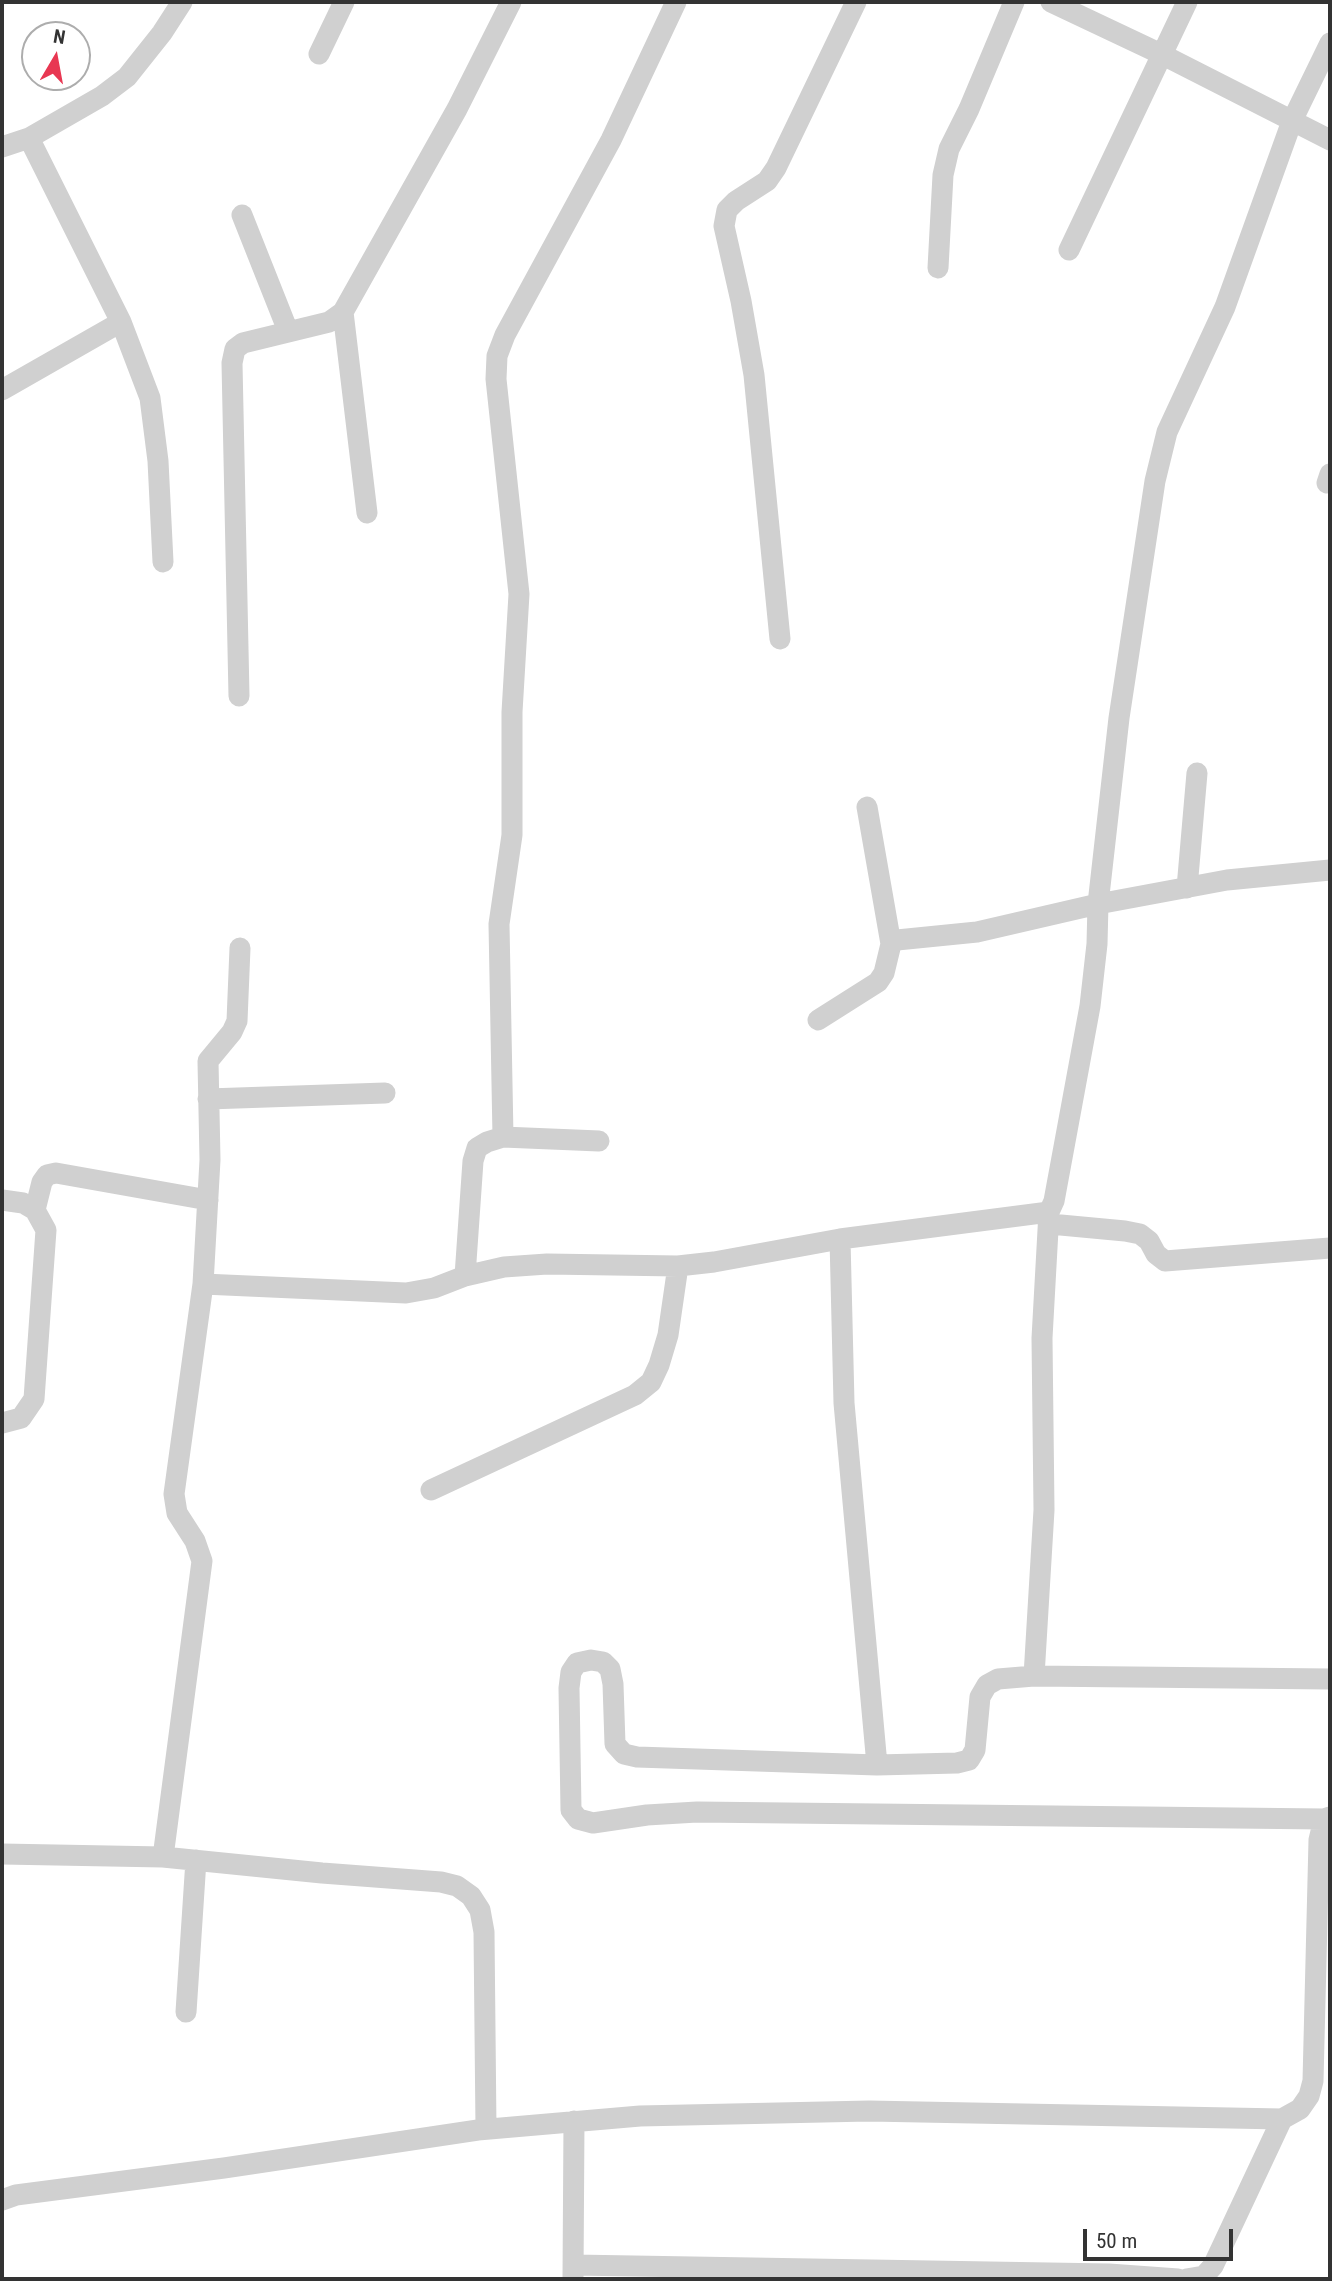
<!DOCTYPE html>
<html>
<head>
<meta charset="utf-8">
<style>
  body { margin:0 }
  #map { position:relative; width:1332px; height:2281px; overflow:hidden; background:#fff; font-family:"Roboto Condensed",sans-serif }
  canvas { display:block }
  .frame { position:absolute; inset:0; border:4px solid #333; pointer-events:none }
  .north { position:absolute; left:21px; top:21px; width:70px; height:70px; box-sizing:border-box; background:#fff; border:2px solid #adadad; border-radius:50%; rotate:10deg; font-size:19px; font-weight:700; line-height:28px; text-align:center; color:#333 }
  .north::after { content:''; display:block; margin:auto; width:24px; height:32px; background:#e83752; clip-path:polygon(50% 0,100% 100%,50% 72%,0 100%) }
  .scale { position:absolute; left:1083px; top:2229px; width:150px; height:32px; box-sizing:border-box; border:4px solid #333; border-top:0; padding-left:9px; font-size:21px; line-height:24px; white-space:nowrap; color:#333; -webkit-text-stroke:5px #fff; paint-order:stroke }
</style>
</head>
<body>
<div id="map">
<canvas width="1332" height="2281"></canvas>
<div class="frame"></div>
<div class="north">N</div>
<div class="scale">50 m</div>
</div>
<script>
const ctx = document.querySelector('canvas').getContext('2d');
ctx.lineJoin = 'round';
const poly = rows => new Path2D(rows.map(r => 'M' + r).join(''));
function strokePath(path, color, width, dash) { ctx.strokeStyle = color; ctx.lineWidth = width; ctx.lineCap = dash ? 'butt' : 'round'; ctx.setLineDash(dash || []); ctx.stroke(path); }
strokePath(poly([
  [1051,2,1161,54,1330,140],
  [319,54,344,2],
  [29,138,121,322,150,398,158,461,163,562],
  [2,147,29,138,102,96,127,77,162,33,182,2],
  [242,215,288,331],
  [1069,250,1187,2],
  [938,268,943,175,949,149,969,109,1014,2],
  [343,312,367,513],
  [2,390,121,322],
  [1327,483,1330,474],
  [780,639,754,375,741,301,724,226,727,210,736,201,767,181,776,168,856,2],
  [239,696,232,363,235,349,243,343,329,322,343,312,457,109,511,2],
  [867,807,891,944],
  [1187,888,1197,773],
  [818,1020,878,982,884,973,891,944,897,940,977,932,1098,904,1227,880,1330,870],
  [208,1099,385,1093],
  [503,1137,499,924,512,835,512,712,519,594,496,379,497,356,505,335,611,140,676,2],
  [2,1200,23,1203,35,1210,46,1230,34,1399,21,1418,2,1423],
  [35,1210,42,1182,47,1175,56,1173,208,1200],
  [1050,1224,1125,1231,1140,1234,1149,1241,1156,1254,1165,1261,1330,1248],
  [840,1239,844,1403,877,1765],
  [465,1276,473,1161,477,1148,487,1142,503,1137,599,1141],
  [203,1284,210,1160,208,1061,232,1032,237,1021,240,948],
  [431,1490,635,1395,651,1382,659,1365,668,1335,678,1266],
  [1034,1676,1044,1510,1042,1338,1049,1212],
  [1324,1819,697,1812,647,1815,593,1823,578,1819,571,1810,569,1688,571,1672,577,1663,591,1660,603,1662,610,1669,613,1684,615,1744,624,1754,637,1757,877,1765,957,1763,969,1760,975,1750,980,1697,987,1685,998,1679,1034,1676,1330,1679],
  [2,1854,163,1857,202,1561,195,1541,177,1513,174,1494,203,1284,406,1293,434,1288,465,1276,504,1267,547,1264,678,1266,714,1262,840,1239,1049,1212,1054,1201,1090,1006,1097,944,1098,904,1119,718,1155,481,1167,432,1225,307,1292,121,1330,43],
  [163,1857,322,1873,441,1882,457,1886,471,1896,480,1910,484,1932,486,2129],
  [186,2012,196,1860],
  [2,2200,16,2195,224,2168,478,2130,640,2116,869,2111,1282,2119,1300,2109,1309,2096,1313,2081,1319,1840,1324,1819,1330,1817],
  [574,2265,1109,2274,1178,2279],
  [573,2277,574,2121],
  [1186,2279,1204,2276,1213,2266,1282,2119]
]), '#d0d0d0', 21);
</script>
</body>
</html>
